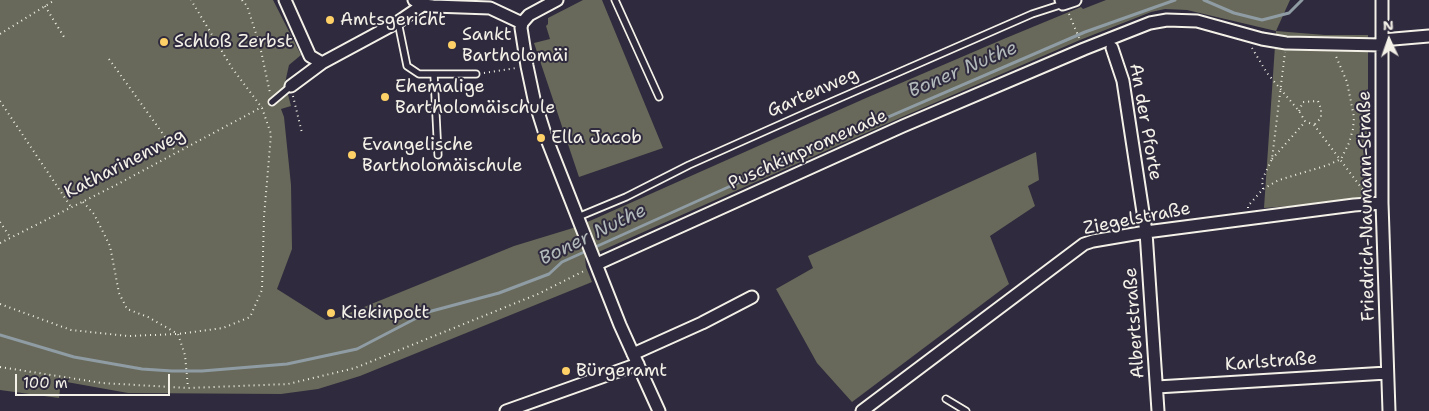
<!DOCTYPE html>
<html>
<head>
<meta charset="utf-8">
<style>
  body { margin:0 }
  #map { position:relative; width:1429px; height:411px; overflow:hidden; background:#2f2a3d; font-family:"Shantell Sans",sans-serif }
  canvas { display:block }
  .north { position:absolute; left:1364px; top:15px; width:50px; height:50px; -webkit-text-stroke:4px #2f2a3d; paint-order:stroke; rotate:357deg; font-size:14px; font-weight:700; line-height:20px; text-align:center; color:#f4f1e8 }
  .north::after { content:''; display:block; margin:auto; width:18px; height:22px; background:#f4f1e8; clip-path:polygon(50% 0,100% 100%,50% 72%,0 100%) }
  .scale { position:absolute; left:15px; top:374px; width:155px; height:22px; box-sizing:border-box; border:2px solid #f4f1e8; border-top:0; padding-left:6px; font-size:15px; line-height:18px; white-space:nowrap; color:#f4f1e8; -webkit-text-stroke:4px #2f2a3d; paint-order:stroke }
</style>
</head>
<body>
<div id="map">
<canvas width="1429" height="411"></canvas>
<div class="north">N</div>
<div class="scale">100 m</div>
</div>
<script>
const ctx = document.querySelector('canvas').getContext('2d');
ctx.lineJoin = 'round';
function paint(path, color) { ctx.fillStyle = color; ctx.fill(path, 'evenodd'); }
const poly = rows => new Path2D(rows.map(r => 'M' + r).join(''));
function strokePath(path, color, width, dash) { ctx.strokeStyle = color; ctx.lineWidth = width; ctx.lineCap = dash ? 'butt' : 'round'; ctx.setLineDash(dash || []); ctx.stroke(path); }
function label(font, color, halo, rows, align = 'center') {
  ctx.font = font + ' "Shantell Sans",sans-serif'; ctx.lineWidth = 4; ctx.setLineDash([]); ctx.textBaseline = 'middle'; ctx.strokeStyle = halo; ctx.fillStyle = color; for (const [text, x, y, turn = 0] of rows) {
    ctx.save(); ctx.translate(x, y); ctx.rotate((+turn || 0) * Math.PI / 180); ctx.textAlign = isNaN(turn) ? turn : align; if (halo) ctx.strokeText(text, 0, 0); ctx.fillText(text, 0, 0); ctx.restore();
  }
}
paint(poly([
  [0,0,273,0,301,55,289,65,285,83,291,106,281,109,284,117,291,185,292,249,277,289,326,320,337,318,514,246,573,228,592,220,866,98,1006,38,1081,7,1083,9,1106,0,1290,0,1276,31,1325,35,1368,35,1368,200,1264,208,1276,31,1187,10,1165,9,1151,12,1080,40,902,117,585,258,586,267,592,282,360,376,318,389,281,394,128,393,61,381,59,398,0,390],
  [583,0,602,0,663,148,579,177,534,43,550,39,546,26,548,24,548,18],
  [1036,152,1039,180,1028,186,1035,206,990,236,1009,284,852,402,817,363,776,289,813,268,808,256]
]), '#68695a');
strokePath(poly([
  [1204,0,1234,13,1262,20,1289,13,1302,0],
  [0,335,74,357,142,369,172,371,202,371,287,364,357,349,428,312,499,293,549,274,562,262,784,162,1085,32,1175,0]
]), '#8f9ca4', 3);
const service = poly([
  [615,0,659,97],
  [398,22,407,66,419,74,476,74],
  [434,75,438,155],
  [272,102,291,86],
  [578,217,626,197,689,165,808,112,1032,14,1063,4],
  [946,399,966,411]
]);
const minor = poly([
  [285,0,310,56,322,63],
  [414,0,423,5,433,6,490,8,522,23],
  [1061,0,1063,4,1075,0],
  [1382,0,1382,203,1389,411],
  [522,23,521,28,527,66,534,99,546,137,620,325,659,411],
  [522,23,529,15,557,0],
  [1382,40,1429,36],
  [1112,48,1123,81,1146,232,1158,411],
  [291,86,322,63,398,22,423,5],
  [597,264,903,126,1084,49,1150,23,1167,20,1197,21,1262,39,1286,43,1382,45],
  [633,354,702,323,752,297],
  [1157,387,1387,373],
  [506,411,638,364],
  [862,411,1084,244,1093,241,1146,232,1354,205,1382,203]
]);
strokePath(service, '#f4f1e8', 9);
strokePath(minor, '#f4f1e8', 15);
strokePath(poly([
  [242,0,247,6,260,46,270,93],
  [45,6,64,37],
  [1069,14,1080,40],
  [0,34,55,0],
  [1252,48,1267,73,1299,111,1305,121,1314,125,1363,190,1368,193],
  [109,59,176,152],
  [484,73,516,68],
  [293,96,302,133],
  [0,101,71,207],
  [1299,111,1303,102,1318,101,1321,109,1321,118,1314,125],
  [1272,159,1305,122],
  [1263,189,1262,180,1272,159,1285,52],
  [83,202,94,214,110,246,119,293,127,309,148,317,178,334,185,355,188,388],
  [1248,208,1248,206,1263,189,1279,180,1328,165,1341,159,1349,143,1353,129,1354,117,1347,82,1335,54],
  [0,222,10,237],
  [0,243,116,185,262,107],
  [0,304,71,330,128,336,178,334,223,328,250,317,262,290,264,217,271,134,262,108,232,68,191,0],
  [0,367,102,383,188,388,288,384,355,368,538,294,586,270]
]), '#f4f1e8', 2, [1, 4]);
strokePath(service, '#2f2a3d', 5.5);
strokePath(minor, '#2f2a3d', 11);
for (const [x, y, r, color] of [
  [330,20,5,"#ffd166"],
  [164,42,5,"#ffd166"],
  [452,45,5,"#ffd166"],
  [385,97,5,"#ffd166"],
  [541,138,5,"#ffd166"],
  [352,155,5,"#ffd166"],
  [331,313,5,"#ffd166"],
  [566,371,5,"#ffd166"]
]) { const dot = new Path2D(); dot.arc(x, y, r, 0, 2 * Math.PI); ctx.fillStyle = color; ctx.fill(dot); strokePath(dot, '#2f2a3d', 2); }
label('18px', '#f4f1e8', '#2f2a3d', [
  ["Amtsgericht",340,20],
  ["Sankt",462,35],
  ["Bartholomäi",462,56],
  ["Schloß Zerbst",174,42],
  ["Ehemalige",395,87],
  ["Bartholomäischule",395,108],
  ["Ella Jacob",551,138],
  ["Evangelische",362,145],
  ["Bartholomäischule",362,166],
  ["Kiekinpott",341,313],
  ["Bürgeramt",576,371]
], 'left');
label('18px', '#f4f1e8', '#2f2a3d', [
  ["Gartenweg",813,93,-24],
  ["An der Pforte",1145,122,80],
  ["Puschkinpromenade",808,150,-24],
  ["Katharinenweg",125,164,-27],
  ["Friedrich-Naumann-Straße",1367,206,-91],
  ["Ziegelstraße",1137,219,-11],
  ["Albertstraße",1135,323,-94],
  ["Karlstraße",1271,362,-4]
]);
label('italic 19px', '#b1b9ba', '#2f2a3d', [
  ["Boner Nuthe",963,70,-23],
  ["Boner Nuthe",593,235,-26]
]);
</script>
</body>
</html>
